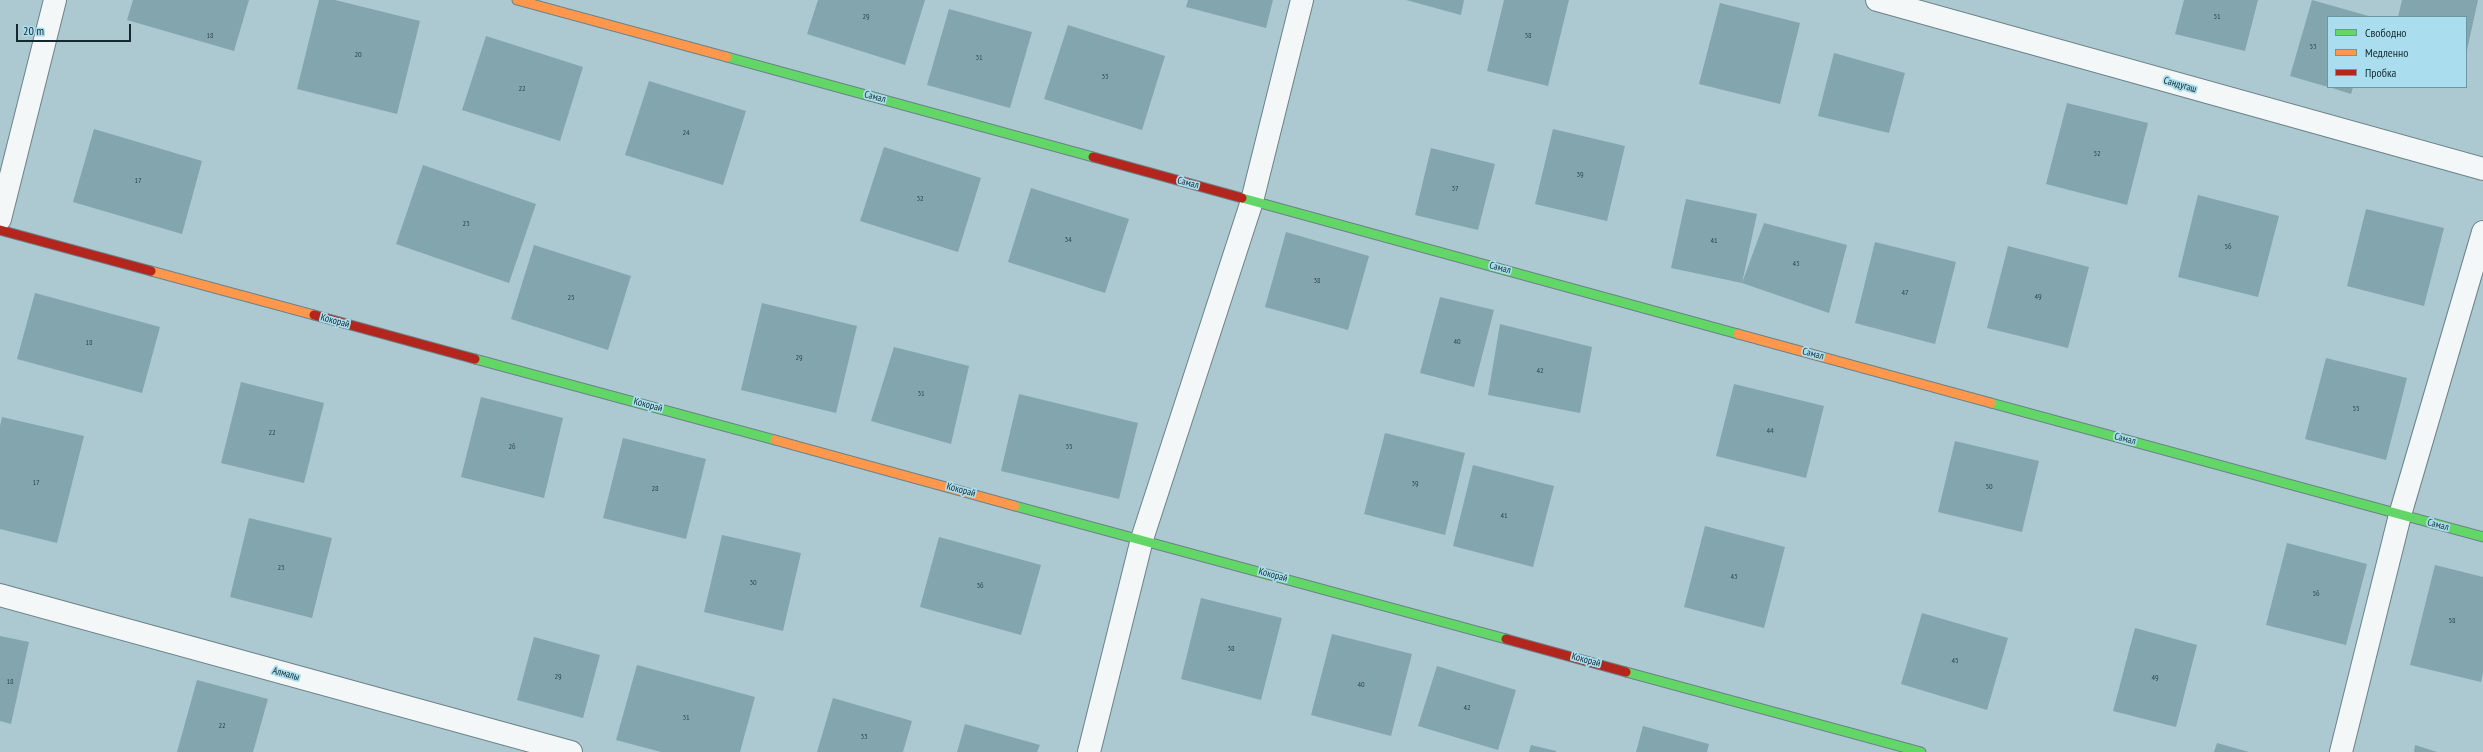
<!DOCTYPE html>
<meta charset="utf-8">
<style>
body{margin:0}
#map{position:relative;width:2483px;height:752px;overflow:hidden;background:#acc9d1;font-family:"PT Sans Narrow",sans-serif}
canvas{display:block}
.legend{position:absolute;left:2327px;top:16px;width:140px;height:72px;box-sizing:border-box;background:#aadeee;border:1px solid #6e96a2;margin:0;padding:5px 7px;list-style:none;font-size:12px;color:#14292f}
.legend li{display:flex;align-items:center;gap:8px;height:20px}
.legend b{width:20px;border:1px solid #6e96a2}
.scale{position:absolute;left:16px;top:24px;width:115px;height:18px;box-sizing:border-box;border:2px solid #14292f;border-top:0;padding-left:5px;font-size:12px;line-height:14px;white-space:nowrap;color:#14292f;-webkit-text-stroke:3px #aadeee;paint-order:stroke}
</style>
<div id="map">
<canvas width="2483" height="752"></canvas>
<ul class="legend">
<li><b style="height:5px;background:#63d668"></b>Свободно</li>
<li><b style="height:5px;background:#ff974d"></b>Медленно</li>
<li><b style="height:5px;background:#b3261e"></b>Пробка</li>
</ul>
<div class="scale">20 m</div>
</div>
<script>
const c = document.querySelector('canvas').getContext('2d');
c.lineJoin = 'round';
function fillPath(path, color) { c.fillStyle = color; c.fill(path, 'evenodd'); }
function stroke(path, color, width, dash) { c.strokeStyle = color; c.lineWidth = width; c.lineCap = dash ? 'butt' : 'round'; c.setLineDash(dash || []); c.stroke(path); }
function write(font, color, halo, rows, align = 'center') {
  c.font = font + ' "PT Sans Narrow",sans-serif'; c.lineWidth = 3.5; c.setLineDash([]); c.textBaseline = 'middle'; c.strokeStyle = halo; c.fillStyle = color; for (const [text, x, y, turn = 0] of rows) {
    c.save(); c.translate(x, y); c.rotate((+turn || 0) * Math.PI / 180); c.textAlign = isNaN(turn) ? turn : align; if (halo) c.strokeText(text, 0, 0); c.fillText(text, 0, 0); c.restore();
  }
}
fillPath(new Path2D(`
 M133 0H249L234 51 127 20Z
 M319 0H335L420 21 397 114 297 89Z
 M818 0H925L905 65 807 34Z
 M1188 0H1273L1266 28 1186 7Z
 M1406 0H1464L1461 15Z
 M1504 0H1569L1548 86 1487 71Z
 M2184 0H2258L2245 51 2175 34Z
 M2312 0 2372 17H2328V87L2290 76Z
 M2402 0H2478L2467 50 2466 17H2398Z
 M1720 3 1800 23 1780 104 1699 84Z
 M949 9 1032 32 1010 108 927 85Z
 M1068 25 1165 56 1142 130 1044 99Z
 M486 36 583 67 560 141 462 110Z
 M1834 53 1905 73 1889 133 1818 116Z
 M649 81 746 111 723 185 625 155Z
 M2329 87H2353L2351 94Z
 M2067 103 2148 123 2127 205 2046 184Z
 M94 129 202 161 182 234 73 202Z
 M1553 129 1625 146 1607 221 1535 204Z
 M884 147 981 178 958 252 860 221Z
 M1431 148 1495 164 1478 230 1415 215Z
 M423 165 536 204 509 283 396 244Z
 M1031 188 1129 219 1105 293 1008 262Z
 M2198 195 2279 216 2258 297 2178 277Z
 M1686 199 1757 214 1742 283 1671 268Z
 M2366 209 2444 228 2424 306 2347 286Z
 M1764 223 1847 245 1829 313 1742 283Z
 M1286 232 1369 256 1348 330 1265 307Z
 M1875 242 1956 262 1935 344 1855 323Z
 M534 245 631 276 608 350 511 319Z
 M2008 246 2089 267 2068 348 1987 328Z
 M35 293 160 327 142 393 17 359Z
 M1440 297 1494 310 1474 387 1420 373Z
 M762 303 857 326 836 413 741 390Z
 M1500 324 1592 347 1580 413 1488 395Z
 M894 347 969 366 951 444 871 421Z
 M2326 358 2407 378 2386 460 2305 439Z
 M241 382 324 403 304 483 221 463Z
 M1734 384 1824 406 1806 478 1716 456Z
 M1019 394 1138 423 1119 499 1001 471Z
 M481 397 563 418 544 498 461 477Z
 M2 417 84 436 57 543 0 529V426Z
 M1385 433 1465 453 1445 535 1364 514Z
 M623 438 706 459 686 539 603 518Z
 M1955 441 2039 461 2022 532 1938 512Z
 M1473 465 1554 486 1533 567 1453 546Z
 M249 518 332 538 312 618 230 597Z
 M1705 526 1785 547 1764 628 1684 607Z
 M722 535 801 553 783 631 704 612Z
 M939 537 1041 565 1021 635 920 607Z
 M2287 543 2367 564 2346 645 2266 625Z
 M2435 565 2483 577V672L2481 682 2410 665Z
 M1201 598 1282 618 1261 700 1181 679Z
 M1922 613 2008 638 1987 710 1901 684Z
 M2135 628 2197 645 2176 727 2113 711Z
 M1332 634 1412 654 1391 736 1311 715Z
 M0 636 29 642 11 724 0 721Z
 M534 637 600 655 583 718 517 700Z
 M637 665 755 697 740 752H661L616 740Z
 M1437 666 1516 690 1498 750 1418 726Z
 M197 680 268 699 253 752H177Z
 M833 698 912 721 903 752H817Z
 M965 724 1040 745 1037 752H957Z
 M1643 726 1709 744 1707 752H1636Z
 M2217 743 2249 752H2214Z
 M1531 745 1556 751V752H1529Z
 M2415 745 2437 752H2414Z`), '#83a5ae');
const street = new Path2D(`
 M1877 0 2483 169
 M0 219 55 0
 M0 595 571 752
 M1089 752 1142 539 1252 201 1302 0
 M2341 752 2400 515 2483 232`);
const fast = new Path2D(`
 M727 57 1093 157
 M1242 198 1738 334
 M475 359 775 440
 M1991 403 2483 537
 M1015 506 1506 639
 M1626 672 1921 752`);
const slow = new Path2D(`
 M517 0 727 57
 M151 271 314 315
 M1738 334 1991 403
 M775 440 1015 506`);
const jam = new Path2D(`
 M1093 157 1242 198
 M0 230 151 271
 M314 315 475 359
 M1506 639 1626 672`);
stroke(street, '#6b8288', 24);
stroke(fast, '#6b8288', 11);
stroke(slow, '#6b8288', 11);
stroke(jam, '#6b8288', 11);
stroke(street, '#f3f7f8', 22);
stroke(fast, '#63d668', 9);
stroke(slow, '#ff974d', 9);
stroke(jam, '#b3261e', 9);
write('8px', '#30484f', null, [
 ["29",866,17],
 ["51",2217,17],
 ["18",210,36],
 ["38",1528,36],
 ["53",2313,47],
 ["20",358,55],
 ["31",979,58],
 ["33",1105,77],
 ["22",522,89],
 ["24",686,133],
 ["52",2097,154],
 ["39",1580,175],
 ["17",138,181],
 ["37",1455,189],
 ["32",920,199],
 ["23",466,224],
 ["34",1068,240],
 ["41",1714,241],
 ["56",2228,247],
 ["43",1796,264],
 ["38",1317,281],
 ["47",1905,293],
 ["49",2038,297],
 ["25",571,298],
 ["40",1457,342],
 ["18",89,343],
 ["29",799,358],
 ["42",1540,371],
 ["31",921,394],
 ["55",2356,409],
 ["44",1770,431],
 ["22",272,433],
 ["26",512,447],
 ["35",1069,447],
 ["17",36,483],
 ["39",1415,484],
 ["50",1989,487],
 ["28",655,489],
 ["41",1504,516],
 ["23",281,568],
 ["43",1734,577],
 ["30",753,583],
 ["36",980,586],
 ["56",2316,594],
 ["58",2452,621],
 ["38",1231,649],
 ["45",1955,661],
 ["29",558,677],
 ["49",2155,678],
 ["18",10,682],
 ["40",1361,685],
 ["42",1467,708],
 ["31",686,718],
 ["22",222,726],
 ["33",864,737]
]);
write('10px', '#14292f', '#aadeee', [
 ["Сандугаш",2180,85,16],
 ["Самал",875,97,15],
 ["Самал",1188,183,15],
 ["Самал",1500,268,15],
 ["Кокорай",335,321,15],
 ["Самал",1813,354,15],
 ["Кокорай",648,405,15],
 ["Самал",2125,439,15],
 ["Кокорай",961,490,15],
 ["Самал",2438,525,15],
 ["Кокорай",1273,575,15],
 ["Кокорай",1586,660,15],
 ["Алмалы",286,674,15]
]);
</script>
